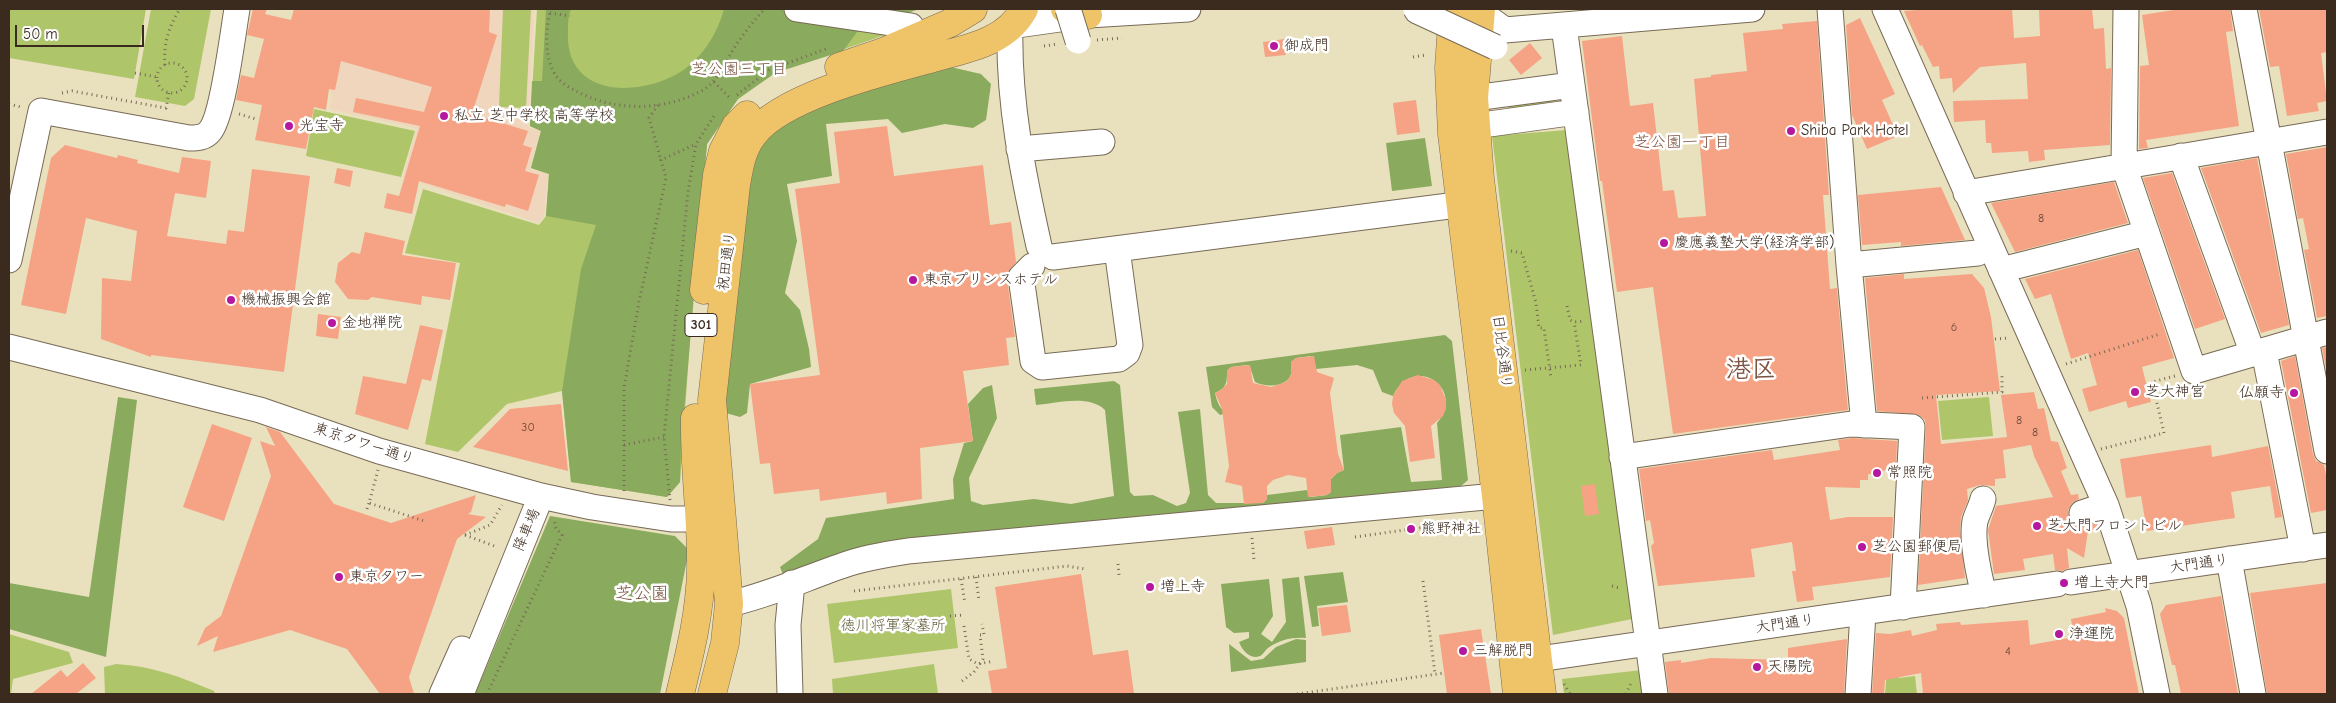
<!DOCTYPE html>
<meta charset="utf-8">
<style>
body{margin:0}
#map{position:relative;width:2336px;height:703px;overflow:hidden;background:#e9e1be;font-family:"Comic Neue",sans-serif}
canvas{display:block}
.frame{position:absolute;inset:0;border:10px solid #3b2a1e;pointer-events:none}
.scale{position:absolute;left:15px;top:25px;width:129px;height:22px;box-sizing:border-box;border:2px solid #3b2a1e;border-top:0;padding-left:6px;font-size:15px;line-height:18px;white-space:nowrap;color:#3b2a1e;-webkit-text-stroke:4px #fff;paint-order:stroke}
</style>
<div id="map">
<canvas width="2336" height="703"></canvas>
<div class="frame"></div>
<div class="scale">50 m</div>
</div>
<script>
const c = document.querySelector('canvas').getContext('2d');
c.lineJoin = 'round';
function fillPath(path, color) { c.fillStyle = color; c.fill(path, 'evenodd'); }
function stroke(path, color, width, dash) { c.strokeStyle = color; c.lineWidth = width; c.lineCap = dash ? 'butt' : 'round'; c.setLineDash(dash || []); c.stroke(path); }
function write(font, color, halo, rows, align = 'center') {
  c.font = font + ' "Comic Neue","Klee One",sans-serif'; c.lineWidth = 5; c.setLineDash([]); c.textBaseline = 'middle'; c.strokeStyle = halo; c.fillStyle = color; for (const [text, x, y, turn = 0] of rows) {
    c.save(); c.translate(x, y); c.rotate((+turn || 0) * Math.PI / 180); c.textAlign = isNaN(turn) ? turn : align; if (halo) c.strokeText(text, 0, 0); c.fillText(text, 0, 0); c.restore();
  }
}
fillPath(new Path2D(`
 M344 9H534L528 127 540 131 530 169 548 174 544 216 538 223 403 177 417 128 329 109 332 97 330 90 296 84 333 57Z`), '#efd6bc');
fillPath(new Path2D(`
 M9 9H146L134 79 9 58Z
 M151 9H211L194 99 185 106 135 97Z
 M503 9H531L526 108 499 107Z
 M537 9H797L911 26 775 73 738 99 707 144 695 269 680 482 667 497 571 482 562 391 507 404 458 452 425 444 460 263 405 253 423 189 539 225 546 216 549 174 531 168 541 131 530 126Z
 M1553 98V104L1508 109 1507 103Z
 M314 109 415 131 401 177 306 156Z
 M1567 130 1632 619 1553 635 1492 136Z
 M1989 397 1993 436 1942 440 1938 401Z
 M951 589 958 648 834 663 827 604Z
 M9 634 69 652 73 663 13 679 11 694H9Z
 M1895 659 1899 678 1915 676 1917 694H1885L1887 672Z
 M116 664C152 666 181 677 214 691L215 694H105L104 667Z
 M934 664 938 694H833L832 679Z
 M1642 670 1645 694H1564L1562 679Z`), '#aec56a');
fillPath(new Path2D(`
 M546 9H571C568 16 568 24 568 31 564 98 640 98 682 71 703 57 718 32 724 9H919L857 32 843 51 775 73 738 99 707 144 681 447 680 482 667 497 571 482 562 391 581 269 596 225 546 216 549 174 531 168 541 131 530 126 532 81H542Z
 M942 65 981 74 991 84 986 120 973 128 945 124 902 133 888 119 826 124 832 176 787 184 797 241 785 293 800 310 809 349 811 367 750 384 747 413 740 417 719 411 746 170 777 119Z
 M1425 138 1432 186 1392 191 1386 143Z
 M1445 335 1452 341 1468 480 1461 486 887 546 784 577 780 567 818 539 826 518 954 499 953 479 964 443 973 441 968 404 983 388 992 385 997 418 969 478 971 501 983 505 1034 499 1071 504 1114 496 1105 410C1089 394 1057 403 1036 405L1034 389 1114 381 1120 385 1130 492 1134 496 1153 495 1177 506 1186 503 1190 493 1178 412 1200 409 1208 495 1216 503H1263L1267 499V495L1307 490 1311 497 1327 495 1331 492V479L1337 473 1344 470 1340 435 1401 427 1411 482 1442 480 1437 423C1467 387 1412 353 1393 396L1382 392 1373 370 1357 365 1316 369 1311 356 1296 358 1291 362C1291 366 1292 371 1291 374 1287 388 1265 387 1255 382L1250 367 1247 365 1231 367 1227 371C1227 382 1227 388 1215 393 1217 401 1219 409 1227 413L1220 415 1212 407 1206 367Z
 M118 397 137 400 106 657 9 629V583L89 597Z
 M550 516 675 536 689 550 660 694H475Z
 M1343 572 1348 602 1317 606 1319 626 1312 627 1304 576Z
 M1299 577 1306 638C1292 637 1279 640 1268 648 1265 650 1263 655 1260 656 1250 660 1242 650 1239 642L1249 638V632L1234 633 1226 627 1221 584 1269 579 1273 616 1261 634 1272 642 1286 622 1282 579Z
 M1296 639 1306 640V662L1231 672 1229 644 1251 661 1263 659 1276 647Z`), '#8aaa5e');
fillPath(new Path2D(`
 M253 9H267L265 14 291 20 294 9H490L489 32 497 35 472 114 528 131 523 145 532 148 525 171 539 175 528 211 506 204 505 207 419 181 412 214 384 208 387 193 399 196 420 126 353 112 356 98 424 112 432 87 341 61 335 90 329 89 326 110 314 107 306 149 255 140 262 105 236 100 241 75 254 78 264 39 247 35Z
 M1932 9H2012L2014 38 2040 36 2039 9H2092L2094 29 2104 28 2106 69 2111 68 2110 145 2044 150 2045 160 2029 162 2028 151 1992 153 1991 143H1986L1985 120 1954 122 1953 101 2028 99 2026 63 1980 67 1953 93 1952 78 1940 79 1939 66 1933 67 1922 45 1920 46 1904 11Z
 M2180 9H2230L2233 31 2226 32 2239 126 2146 140 2148 148 2139 149 2140 66 2149 65 2142 15Z
 M2259 9H2327V52L2321 53 2327 101 2317 103 2319 111 2287 116 2279 66 2270 67Z
 M1860 18 1895 94 1882 100 1898 136 1867 149 1852 115 1846 25Z
 M1817 21 1829 195H1823L1830 289 1837 288 1848 410 1673 434 1653 287 1617 292 1602 181H1600L1582 41 1622 36 1630 106 1653 103 1663 191 1674 190 1678 218 1706 216 1694 79 1711 77V75L1747 71 1743 33 1783 29 1782 24Z
 M1284 39 1286 55 1265 57 1263 42Z
 M1530 43 1542 58 1521 75 1509 60Z
 M1416 100 1420 132 1397 135 1393 103Z
 M887 126 894 176 983 165 990 225 1011 222 1016 262 1008 272 1007 279 1015 337 1006 338 1009 365 963 371 973 441 920 448 922 499 887 504 886 492 820 501 819 489 774 494 770 463 760 464 750 384 820 375 795 189 840 183 834 132Z
 M65 145 117 158 118 155 138 160 137 163 179 173 182 157 211 161 206 198 175 193 167 236 226 244 228 230 244 232 252 169 310 176 284 372 151 355V357L101 339 102 278 131 281 137 231 86 218 66 314 21 305 51 158Z
 M2327 147V316L2317 318 2304 250 2309 249 2303 218 2298 219 2286 154Z
 M2257 158 2289 325 2261 333 2201 168Z
 M337 168 353 171 350 187 334 183Z
 M2172 173 2225 319 2195 329 2143 178Z
 M2114 182 2128 223 2015 252 1991 203Z
 M1941 187 1965 240 1901 246V242L1862 245 1858 195Z
 M365 232 405 241 402 255 456 263 450 300 422 296 421 305 372 297 368 300 348 299 335 282 338 263 352 252 360 254Z
 M2138 250 2174 358 2142 367 2151 402 2128 408 2126 401 2089 412 2082 389 2097 385 2088 353 2071 359 2051 294 2035 299 2025 279Z
 M1904 274V279L1972 274 1984 288 1991 317 2000 391 1936 395 1941 444 2007 437 2001 395 2034 392 2038 409 2044 408 2051 441 2058 442 2067 468 2061 471 2071 495 2078 494 2079 499 2072 503 2068 510 2069 518 2073 524 2080 527 2097 523 2099 529 2088 531 2084 558 2067 548 2069 568 2062 571 2055 570 2053 554 2023 559 2025 570 1994 574 1988 530 1996 506 2053 497 2034 456 2031 445 2003 450 2006 478 1995 479V486L1980 485 1967 489 1968 500 1961 517 1960 529 1965 578 1918 585 1926 427 1925 420 1919 415 1877 411 1865 278Z
 M318 314 341 317 338 339 316 336Z
 M420 325 443 330 431 381 422 379 408 430 355 414 363 376 406 384Z
 M2327 347V374L2322 348Z
 M1314 356 1317 372 1334 378 1330 393 1338 454 1344 470 1337 473 1331 479V492L1327 495 1308 497 1306 478 1288 475 1273 480 1267 486V499L1263 503 1244 504 1242 486 1225 482 1229 466 1222 409 1215 393 1221 390 1227 384V371L1231 367 1250 365 1253 383 1271 387 1286 382 1291 375V362L1296 358Z
 M2295 356 2313 454 2316 461 2324 465 2327 480V510L2311 513 2281 361Z
 M1418 375 1434 380 1440 385 1446 400V409L1443 416 1431 426 1435 458 1410 462 1405 426 1394 413 1392 404 1393 396 1402 381Z
 M561 404 568 471 473 447 510 409Z
 M212 424 252 438 224 521 183 507Z
 M266 427 280 432 334 504 391 523 476 495 471 512 468 514 486 517 457 539 409 677 414 694H380L347 649 290 630 213 652 218 636 197 646 205 628 221 616 271 476 260 441 275 446Z
 M1852 438 1897 441 1896 468 1883 471V475L1868 474V480H1860V488L1825 487 1830 520 1848 517H1893L1890 577 1812 587 1814 600 1797 602 1792 571H1796L1792 542 1751 549 1755 577 1658 586 1651 546 1654 543 1650 520 1646 521 1639 469 1772 450 1774 460 1840 450 1838 440Z
 M2211 445 2212 457 2268 446 2282 517 2275 518 2270 486 2231 492 2235 518 2147 531 2141 496 2126 498 2120 459Z
 M1595 484 1599 514 1585 516 1581 486Z
 M1332 527 1335 545 1307 549 1304 531Z
 M1081 574 1093 655 1128 650 1134 694H992L988 671 1007 668 995 587Z
 M2327 583V694H2267L2250 593Z
 M2221 596 2238 694H2181L2175 665H2172L2160 614 2166 605Z
 M1347 605 1351 632 1322 636 1318 608Z
 M2105 608 2117 611 2124 618 2139 694H1923L1921 673 1885 680 1884 694H1872L1876 633 1890 634 1911 630 1912 636 1937 630 1936 624 1960 622 1961 625 2028 620 2030 645 2074 637 2071 619 2106 612Z
 M1481 629 1491 694H1447L1439 635Z
 M1847 639 1844 694H1669L1665 662 1681 660V663L1711 658 1788 660V648Z
 M83 663 96 678 76 694H31L61 670 67 677Z`), '#f5a384');
const minor = new Path2D(`
 M797 9 911 26 916 36
 M1830 9 1849 265 1864 425
 M1885 9 2106 505 2139 606 2157 694
 M2126 9 2124 166 2194 371 2327 332
 M2244 9 2327 451
 M1481 13 1505 30 1752 9
 M1564 26 1655 694
 M1474 98 1572 85
 M1475 126 1576 112
 M1019 149 1102 142
 M2181 156 2253 354
 M1966 193 2327 132
 M1039 246C1023 174 1008 101 1010 26L1088 15 1188 9
 M1053 257 1480 202
 M9 260 41 111 189 138C197 138 205 138 210 131 223 116 233 32 237 9
 M1849 265 1978 253
 M1032 266 1021 277 1033 361 1042 367 1119 359 1127 353 1130 345 1117 249
 M2001 270 2147 233
 M9 347 260 410 379 451 541 496 592 507 671 519H718
 M2264 351 2303 549
 M1622 457 1851 424 1912 427 1903 607
 M1983 499C1981 507 1977 514 1975 521 1971 541 1979 575 1984 595
 M2082 513 2106 505
 M2229 559 2253 694
 M2071 582 2327 545
 M729 604C770 595 808 577 847 564 867 557 888 554 908 551L1496 496
 M1518 662 2057 584
 M442 694 462 649
 M461 694 541 496
 M790 694 788 625 792 583
 M1858 694 1863 613`);
const major = new Path2D(`
 M1065 9 1088 15
 M1453 9 1449 68 1452 134 1496 496 1517 694
 M1481 9 1474 98 1480 179 1542 694
 M839 67 883 52 950 23 973 9
 M704 290 717 175 723 151 736 126 747 115
 M680 694C690 653 700 613 701 570 702 520 694 469 695 418
 M712 694 725 643 729 604 712 400 736 185C739 167 742 149 753 135 783 94 894 69 944 55 975 47 1008 39 1024 9`);
stroke(minor, '#786a56', 27);
stroke(major, '#786a56', 29);
stroke(new Path2D(`
 M551 9C545 29 544 58 556 76 561 83 570 88 578 92 616 112 665 111 703 90 719 81 726 60 736 45 745 32 754 20 765 9
 M550 13 570 16
 M1097 40 1122 38
 M1044 46 1058 44
 M1413 57 1426 55
 M157 78a15 15 0 1 1 30 0a15 15 0 1 1-30 0Z
 M165 65C163 44 169 26 180 9
 M135 73 157 77
 M714 82 731 99
 M62 93 72 91 166 108 169 92
 M737 95 769 70 826 49
 M9 104 21 107
 M658 105 649 118 661 160
 M239 114 256 119
 M1511 251 1522 253 1536 303 1539 328H1544L1551 378
 M1567 306 1570 320 1574 322 1585 321
 M1995 339 2010 338
 M2066 364 2160 334
 M1525 370 1581 365 1574 322
 M1922 398 2002 392V373
 M624 445 664 437
 M2101 449 2164 433 2152 382 2175 376
 M378 470 369 503 424 521
 M624 491V388L639 302 666 178 661 160 696 144
 M670 500 664 437 688 192 696 144 714 116
 M367 509 369 503
 M465 535 490 525 502 505
 M465 535 497 547
 M1355 537 1440 525
 M1252 538 1254 560
 M1118 564 1119 575
 M976 577 979 601
 M961 579 965 603
 M1423 581 1435 674
 M1612 586 1620 588
 M854 591 1067 566 1085 569
 M950 616 963 615
 M964 626 969 659 978 664 994 661
 M962 681 974 672 983 659 980 635H984L982 624
 M1564 684 1570 694
 M487 694 562 535 556 528 554 521
 M1297 694 1444 673
 M1626 694 1632 681`), '#786a56', 3, [1, 4]);
stroke(minor, '#fff', 25);
stroke(major, '#efc469', 28);
const minorBridge = new Path2D(`
 M1068 9 1078 41
 M1416 9 1417 11 1495 47`);
stroke(minorBridge, '#786a56', 27, []);
stroke(minorBridge, '#fff', 25);
for (const [x, y, r, color] of [
 [1274,46,5,"#b5179e"],
 [444,116,5,"#b5179e"],
 [289,126,5,"#b5179e"],
 [1791,131,5,"#b5179e"],
 [1664,243,5,"#b5179e"],
 [913,280,5,"#b5179e"],
 [231,300,5,"#b5179e"],
 [332,323,5,"#b5179e"],
 [2135,392,5,"#b5179e"],
 [2294,393,5,"#b5179e"],
 [1877,473,5,"#b5179e"],
 [2037,526,5,"#b5179e"],
 [1411,529,5,"#b5179e"],
 [1862,547,5,"#b5179e"],
 [339,577,5,"#b5179e"],
 [2064,583,5,"#b5179e"],
 [1150,587,5,"#b5179e"],
 [2059,634,5,"#b5179e"],
 [1463,651,5,"#b5179e"],
 [1757,667,5,"#b5179e"]
]) { const dot = new Path2D(); dot.arc(x, y, r, 0, 2 * Math.PI); c.fillStyle = color; c.fill(dot); stroke(dot, '#fff', 2); }
write('12px', '#6a4838', null, [
 ["8",2041,219],
 ["6",1954,328],
 ["8",2019,421],
 ["30",528,428],
 ["8",2035,433],
 ["4",2008,652]
]);
for (const [x, y, w] of [
 [701,325,32]
]) { const box = new Path2D(); box.roundRect(x - w / 2, y - 11.5, w, 23, 4); c.fillStyle = '#fff'; c.fill(box); stroke(box, '#3b2a1e', 1); }
write('bold 14px', '#3b2a1e', null, [
 ["301",701,325]
]);
write('15px', '#3b2a1e', '#fff', [
 ["御成門",1284,46],
 ["私立 芝中学校 高等学校",454,116],
 ["光宝寺",299,126],
 ["Shiba Park Hotel",1801,131],
 ["慶應義塾大学(経済学部)",1674,243],
 ["東京プリンスホテル",923,280],
 ["機械振興会館",241,300],
 ["金地禅院",342,323],
 ["芝大神宮",2145,392],
 ["仏願寺",2284,393,"right"],
 ["常照院",1887,473],
 ["芝大門フロントビル",2047,526],
 ["熊野神社",1421,529],
 ["芝公園郵便局",1872,547],
 ["東京タワー",349,577],
 ["増上寺大門",2074,583],
 ["増上寺",1160,587],
 ["浄運院",2069,634],
 ["三解脱門",1473,651],
 ["天陽院",1767,667]
], 'left');
write('15px', '#3b2a1e', '#fff', [
 ["祝田通り",727,261,-83],
 ["日比谷通り",1502,352,83],
 ["東京タワー通り",364,444,18],
 ["降車場",527,530,-67],
 ["大門通り",2199,564,-8],
 ["大門通り",1785,624,-8]
]);
write('15px', '#5e5835', '#fff', [
 ["徳川将軍家墓所",893,626]
]);
write('16px', '#7c5442', '#fff', [
 ["芝公園三丁目",739,69],
 ["芝公園一丁目",1682,142]
]);
write('18px', '#7c5442', '#fff', [
 ["芝公園",642,594]
]);
write('bold 25px', '#7c5442', '#fff', [
 ["港区",1751,370]
]);
</script>
